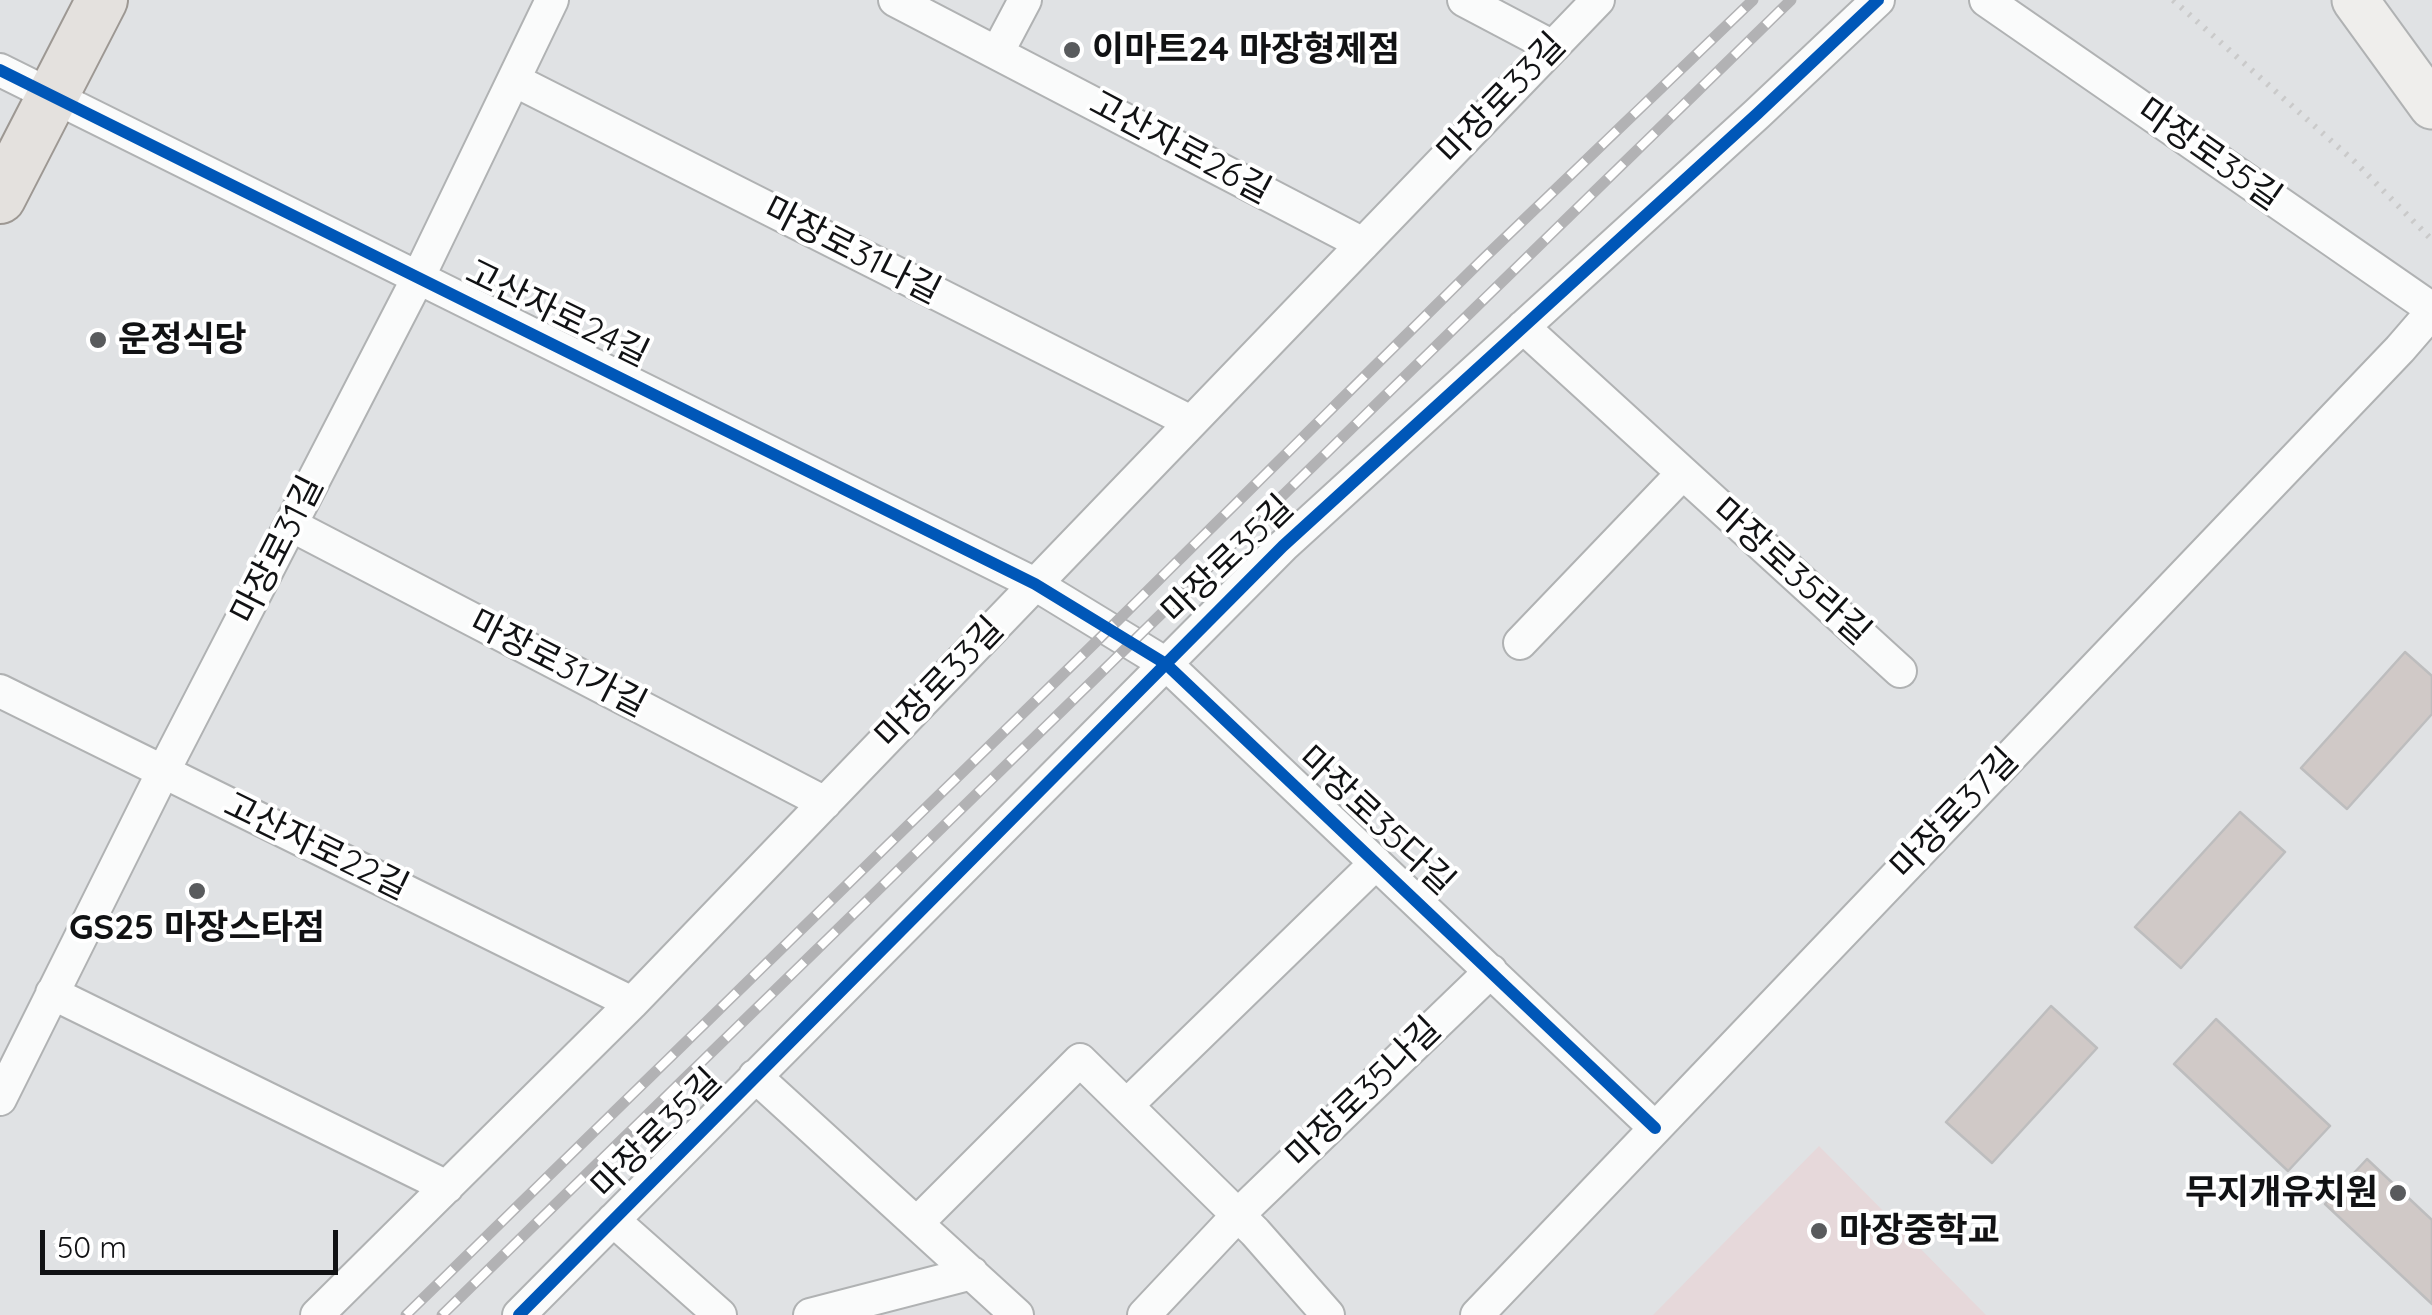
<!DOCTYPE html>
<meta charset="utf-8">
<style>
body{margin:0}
#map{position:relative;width:2432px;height:1315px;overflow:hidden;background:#e0e2e4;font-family:Quicksand,sans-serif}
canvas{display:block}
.scale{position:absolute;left:40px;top:1230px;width:298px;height:45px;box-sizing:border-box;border:5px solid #111214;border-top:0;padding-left:12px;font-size:30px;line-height:35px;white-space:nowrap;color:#111214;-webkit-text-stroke:8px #fff;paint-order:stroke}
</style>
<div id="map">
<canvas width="2432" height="1315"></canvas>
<div class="scale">50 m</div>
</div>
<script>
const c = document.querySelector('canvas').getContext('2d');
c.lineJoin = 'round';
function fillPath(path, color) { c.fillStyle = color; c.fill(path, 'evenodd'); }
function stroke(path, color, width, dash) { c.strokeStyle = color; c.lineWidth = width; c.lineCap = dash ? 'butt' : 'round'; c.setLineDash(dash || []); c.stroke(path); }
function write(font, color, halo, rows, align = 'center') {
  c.font = font + ' Quicksand,"Noto Sans KR",sans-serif'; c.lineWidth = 8; c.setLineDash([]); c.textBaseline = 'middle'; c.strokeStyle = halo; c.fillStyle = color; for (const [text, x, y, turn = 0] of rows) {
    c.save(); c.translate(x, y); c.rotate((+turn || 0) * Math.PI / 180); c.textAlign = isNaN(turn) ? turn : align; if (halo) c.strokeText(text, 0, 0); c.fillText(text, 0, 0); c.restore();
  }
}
fillPath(new Path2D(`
 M1819 1146 1986 1315H1653Z`), '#e6d8da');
const building = new Path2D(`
 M2405 652 2432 676V714L2347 809 2301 768Z
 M2240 812 2285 852 2181 968 2135 927Z
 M2051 1006 2097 1048 1992 1163 1946 1122Z
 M2216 1019 2330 1126 2288 1171 2174 1064Z
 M2367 1159 2432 1220V1304L2325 1204Z`);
fillPath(building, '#d0c9c7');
stroke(building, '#bdbdbe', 2.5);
const street = new Path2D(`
 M895 0 1363 244
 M1464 0 1553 47
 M1986 0 2432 309
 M997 53 1025 0
 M0 70 1035 584 1166 664 1655 1128
 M514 80 1191 422
 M1523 327 1900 671
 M291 525 825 803
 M1520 643 1683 473
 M0 691 632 1003
 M52 993 447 1187
 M755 1076 1017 1315
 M0 1099 163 772 418 278 552 0
 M1127 1105 1376 863
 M613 1220 720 1315
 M917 1223 1080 1060 1255 1232 1328 1315
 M317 1315 632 1003 1598 0
 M519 1315 1283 546 1757 114 1878 0
 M810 1315 972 1273
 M1144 1315 1238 1215 1491 971
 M1477 1315 2400 349 2432 312`);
const secondary = new Path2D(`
 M2355 0 2432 106`);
const primary = new Path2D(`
 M0 198 102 0`);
stroke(street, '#b0b2b3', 36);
stroke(secondary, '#b0b2b3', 49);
stroke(primary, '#9d9893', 54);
stroke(new Path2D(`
 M2173 0 2355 162 2432 240`), '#cacaca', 6, [2.5, 8]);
stroke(street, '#fafbfb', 32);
stroke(secondary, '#efeeec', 45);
stroke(primary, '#e4e1de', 50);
const rail = new Path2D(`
 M406 1315 1102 636 1484 258 1753 0
 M442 1315 1791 0`);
stroke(rail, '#b2b2b4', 11);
stroke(rail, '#fff', 8, [22]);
stroke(new Path2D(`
 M0 70 1035 584 1166 664 1655 1128
 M519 1315 1283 546 1757 114 1878 0`), '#0057b8', 12);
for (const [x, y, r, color] of [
 [1072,50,10,"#595b5d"],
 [98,340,10,"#595b5d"],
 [197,891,10,"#595b5d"],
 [2398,1193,10,"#595b5d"],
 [1819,1231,10,"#595b5d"]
]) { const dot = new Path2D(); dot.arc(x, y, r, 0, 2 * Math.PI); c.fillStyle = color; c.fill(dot); stroke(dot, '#fff', 4); }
write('bold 35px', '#111214', '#fff', [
 ["이마트24 마장형제점",1092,50],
 ["운정식당",118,340],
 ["GS25 마장스타점",197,928,"center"],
 ["무지개유치원",2378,1193,"right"],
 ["마장중학교",1839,1231]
], 'left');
write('35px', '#111214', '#fff', [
 ["마장로33길",1502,99,-46],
 ["고산자로26길",1180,148,28],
 ["마장로35길",2209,155,35],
 ["마장로31나길",852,251,27],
 ["고산자로24길",557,314,26],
 ["마장로31길",278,550,-63],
 ["마장로35길",1228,560,-44],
 ["마장로35라길",1791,572,42],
 ["마장로31가길",558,664,27],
 ["마장로33길",940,683,-46],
 ["마장로37길",1955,814,-46],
 ["마장로35다길",1376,821,43],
 ["고산자로22길",316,847,26],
 ["마장로35나길",1364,1093,-44],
 ["마장로35길",657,1134,-45]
]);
</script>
